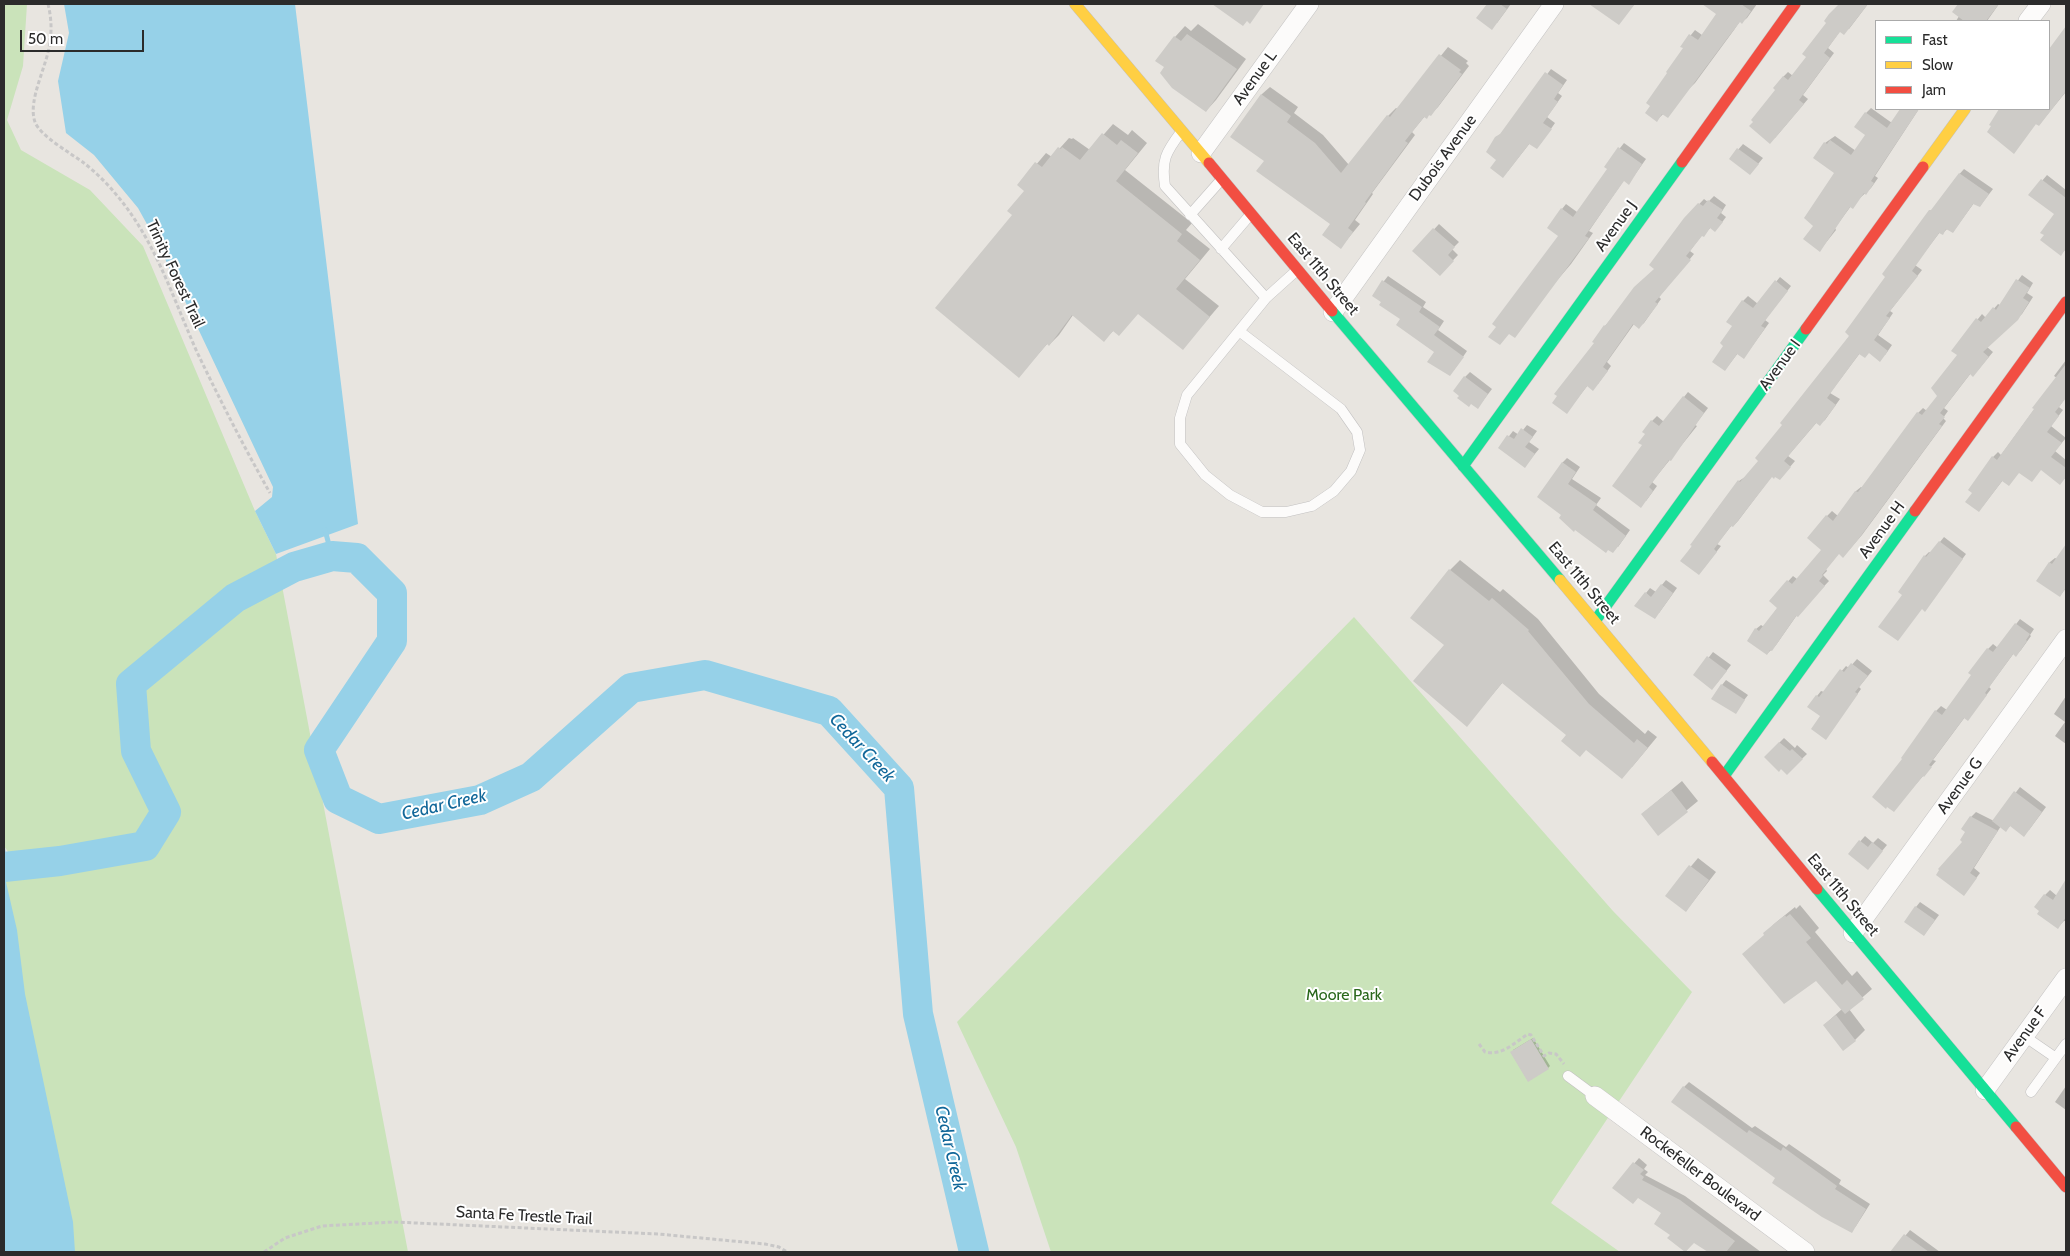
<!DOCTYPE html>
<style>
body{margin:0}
#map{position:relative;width:2070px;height:1256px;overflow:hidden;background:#e8e5e0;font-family:Cabin,sans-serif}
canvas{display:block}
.frame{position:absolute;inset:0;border:5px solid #2b2b2b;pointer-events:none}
.legend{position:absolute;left:1875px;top:20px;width:175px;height:90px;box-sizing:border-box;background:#fff;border:1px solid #aaa;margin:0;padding:6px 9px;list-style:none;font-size:15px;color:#2b2b2b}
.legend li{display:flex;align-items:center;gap:10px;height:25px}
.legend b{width:25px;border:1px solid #aaa}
.scale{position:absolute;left:20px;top:30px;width:124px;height:22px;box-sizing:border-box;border:2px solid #2b2b2b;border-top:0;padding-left:6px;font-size:15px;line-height:18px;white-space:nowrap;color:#2b2b2b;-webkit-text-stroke:4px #fff;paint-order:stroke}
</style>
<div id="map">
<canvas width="2070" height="1256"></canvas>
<div class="frame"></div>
<ul class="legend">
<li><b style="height:6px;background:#16e098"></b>Fast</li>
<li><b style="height:6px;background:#ffcf43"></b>Slow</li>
<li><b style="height:6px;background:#f24e42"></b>Jam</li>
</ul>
<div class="scale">50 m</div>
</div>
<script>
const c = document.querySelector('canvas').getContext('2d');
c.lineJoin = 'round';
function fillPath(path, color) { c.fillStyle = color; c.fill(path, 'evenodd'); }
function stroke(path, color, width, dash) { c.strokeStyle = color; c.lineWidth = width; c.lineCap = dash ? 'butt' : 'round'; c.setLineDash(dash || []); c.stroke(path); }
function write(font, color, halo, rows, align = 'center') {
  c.font = font + ' Cabin,sans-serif'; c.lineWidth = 4; c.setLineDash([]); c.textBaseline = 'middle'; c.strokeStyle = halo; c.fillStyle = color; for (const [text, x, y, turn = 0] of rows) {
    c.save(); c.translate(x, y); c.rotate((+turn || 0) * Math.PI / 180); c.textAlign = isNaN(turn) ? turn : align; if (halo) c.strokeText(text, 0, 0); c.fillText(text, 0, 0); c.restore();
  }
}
fillPath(new Path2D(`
 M4 4H27L23 66 7 120 21 150 90 190 143 246 255 511 276 554 408 1252H56L4 982V884L11 856 4 846Z
 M1354 617 1613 911 1692 992 1551 1203 1620 1252H1051L1016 1147 957 1022Z`), '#cae3ba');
fillPath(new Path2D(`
 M64 4H295L358 524 276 554 255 511 272 497 273 487 158 244 138 208 94 155 66 133 58 81 69 33Z
 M4 840 6 855V882L17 930 25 994 73 1222 75 1252H4Z`), '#96d1e8');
fillPath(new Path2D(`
 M1488 4H1511L1497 23 1478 18Z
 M1725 4H1757L1747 18 1742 22 1740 21 1734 30 1695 83 1657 120 1684 48 1682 46 1695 30 1702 35Z
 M1842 4H1868L1849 29 1840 31 1828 48 1834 53 1803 95 1808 99 1775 138 1777 90 1783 77 1788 72 1793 76 1807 57 1827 23 1826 21Z
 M1973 4H1999L1987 21H1956L1961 13 1968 11Z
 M1198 24 1246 59 1216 100 1206 111 1165 67 1175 37 1185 26 1191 31Z
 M2066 28V94L2065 93 2039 125 1998 112 2002 109H2049V52Z
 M1448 47 1468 61 1466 63 1469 66 1438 107 1430 115 1425 116 1412 132 1415 135 1372 193 1373 194 1355 220 1360 224 1341 247 1332 224 1266 161 1232 137 1262 94 1270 87 1298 107 1294 113 1323 135 1349 165 1388 116 1396 108 1398 109Z
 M1551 69 1567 80 1558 93 1562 96 1547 117 1555 123 1541 143H1530L1508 171 1498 159 1496 137 1505 131Z
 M1871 108 1892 123 1901 109H1919L1875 176 1878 178 1871 188 1851 206 1835 228 1836 230 1820 250 1815 226 1836 172 1825 143 1835 136 1856 151 1867 135 1866 113Z
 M1113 124 1128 135 1132 130 1147 143 1125 170 1192 223 1186 230 1210 249 1185 279 1219 306 1183 348 1139 313 1114 330 1104 340 1073 315 1059 335 1049 345 1048 343 1019 376 1014 215 1026 190 1019 185 1046 153 1052 157 1069 138 1072 139 1073 138 1090 150Z
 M1624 143 1646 159 1629 183 1624 180 1589 231 1593 233 1571 264 1548 291 1560 236 1562 209 1566 204 1577 212 1609 169 1605 167Z
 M1743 144 1763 158 1754 169 1731 158Z
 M1964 169 1993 189 1980 206 1974 203 1953 232 1948 228 1942 234 1940 232 1915 265 1922 270 1890 311 1893 313 1878 335 1892 345 1885 355 1870 352 1860 353 1830 393 1840 399 1825 420 1820 424 1817 422 1788 456 1795 461 1784 474 1772 476 1738 521 1733 526 1732 525 1717 544 1721 546 1703 569 1682 561 1714 513 1739 481 1745 477 1760 461 1850 335 1955 179Z
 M2047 175 2066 190V249L2061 254 2056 214 2030 195Z
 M1714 196 1726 205 1721 213 1726 217 1720 225 1711 227 1703 236 1702 235 1690 251 1694 254 1659 297 1661 299 1644 323 1639 327 1634 324 1607 362 1611 366 1598 384 1588 385 1567 412 1595 343 1605 326 1655 269 1685 219 1704 199 1708 202Z
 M1439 224 1459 242 1452 249 1458 255 1440 274 1414 251Z
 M2022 275 2033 283 2027 293 2033 297 2022 314 1987 347 1993 352 1978 370 1971 373 1944 408 1948 411 1943 418 1946 421 1862 535 1848 551 1839 553 1826 569 1827 571 1823 575 1829 581 1797 615 1776 645 1767 654 1756 629 1761 625 1764 627 1778 607 1770 601 1793 576 1797 579 1823 550 1827 516 1832 511 1838 516 1856 491 1861 487 1863 488 1918 413 1923 408 1927 411 1938 396 1959 355 1953 350 1982 314 1986 318 1998 304 2000 305Z
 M1388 276 1426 302 1423 307 1444 321 1438 330 1467 351 1454 370 1402 319 1373 295Z
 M1780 277 1791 286 1765 320 1769 323 1748 352 1738 353 1725 370V346L1743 301 1748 296 1758 304Z
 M2066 360V397L2059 407 2063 410 2051 426 2066 438 2055 451 2066 460V477L2060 483 2041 469 2019 472 2009 484 2003 480 1983 506 1974 493 1993 457 1998 452 2001 455 2057 378 2054 376Z
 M1470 372 1492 389 1482 402 1465 377Z
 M1688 392 1708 408 1695 425 1697 426 1652 482 1657 486 1646 501 1644 445 1652 421 1657 416 1664 422Z
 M1527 425 1537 431 1529 442 1539 449 1525 466 1500 448 1513 431 1519 435Z
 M1567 458 1580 467 1572 479 1601 498 1596 505 1630 530 1618 547 1563 514 1562 463Z
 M1944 537 1966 554 1925 610 1904 595 1925 556 1929 552 1931 553Z
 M2066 546V588L2060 596 2038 581 2050 562 2055 558 2057 559Z
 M1460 560 1500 592 1503 589 1538 619 1599 694 1645 734 1648 730 1657 737 1632 767 1567 735 1503 682 1467 725 1445 645 1450 570Z
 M1666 580 1677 588 1659 613 1646 593 1650 588 1656 592Z
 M2020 619 2034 629 2030 635 2031 636 2021 650 2016 655 2014 653 1989 687 1991 689 1972 714 1965 717 1933 760 1936 761 1898 805 1903 758 1936 711 1941 706 1947 710 1973 675 1988 649 1993 644 1998 648Z
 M1713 652 1731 665 1717 683 1695 675Z
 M1857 659 1872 671 1859 687 1861 689 1826 738 1817 696 1821 691 1824 692 1846 666 1849 668Z
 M1726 680 1748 695 1735 712 1722 685Z
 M2066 696V744L2055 736 2065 722 2054 714Z
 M1784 738 1795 748 1797 745 1807 754 1787 773 1765 757Z
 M1682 781 1698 801 1658 834 1642 814Z
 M2020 787 2046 807 2029 830 2011 825 2006 830 2001 826 1974 868 1980 873 1968 889 1964 842 1971 817 1976 812 1994 821Z
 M1865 836 1873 843 1878 838 1887 845 1872 863 1850 853Z
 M1698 858 1716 872 1686 911 1666 896Z
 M2066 882V921H2064L2058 927 2045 895 2050 890 2057 896Z
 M1920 902 1939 915 1924 935 1916 907Z
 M1800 905 1819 928 1815 932 1852 976 1857 971 1872 989 1849 1009 1865 1030 1855 1040 1824 1025 1842 1009 1817 979 1765 934 1774 924 1795 907 1796 909Z
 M1533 1038 1550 1066 1548 1068 1513 1050Z
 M1689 1082 1752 1128 1755 1126 1786 1147 1789 1144 1841 1180 1839 1184 1870 1204 1856 1226 1851 1231 1777 1178 1684 1087Z
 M2066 1086V1110L2055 1102Z
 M1639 1158 1647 1165 1644 1169 1648 1172 1645 1175 1685 1196 1761 1252H1710L1695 1241 1686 1251 1669 1238 1672 1234 1663 1213 1638 1197 1613 1188Z
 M1910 1230 1940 1252H1892Z`), '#0003');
stroke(new Path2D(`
 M325 530 332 556`), '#96d1e8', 5);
stroke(new Path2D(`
 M4 867 60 861 145 846 166 812 136 751 131 684 235 598 294 567 332 556 357 558 392 593V641L319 750 338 799 379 819 480 800 531 777 631 688 705 675 829 711 899 788 918 1014 974 1252`), '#96d1e8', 30);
fillPath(new Path2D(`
 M1212 4H1264L1250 24 1247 21 1243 26Z
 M1487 4H1500L1507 9 1492 30 1476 18Z
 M1589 4H1635L1619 25Z
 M1702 4H1741L1751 11 1742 24 1740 22 1729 36 1668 118 1662 114 1657 122 1645 113 1650 106 1646 103 1667 73 1666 72 1683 48 1680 47 1689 34 1698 40 1716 14Z
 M1839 4H1868L1844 35 1840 32 1824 53 1830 58 1799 100 1804 104 1770 144 1749 126 1753 122 1751 120 1775 90 1773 88 1783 76 1788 80 1806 57 1802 54 1826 23 1824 21 1829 14Z
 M1958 4H1999L1986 21H1964L1952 12Z
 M2066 26V91L2039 126 2036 124 2014 154 1987 132 1991 126 1989 125 1999 109H2049V49Z
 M1187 34 1237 69 1206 112 1172 88 1160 73 1164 67 1155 61 1174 36 1181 41Z
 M1439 54 1461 70 1459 72 1462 74 1431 116 1429 115 1427 119 1424 117 1405 141 1408 143 1365 202 1366 203 1348 228 1353 232 1341 249 1322 235 1330 224 1256 171 1264 161 1230 137 1261 94 1291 116 1287 122 1315 143 1341 173 1387 115 1390 117Z
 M1545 72 1563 85 1554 99 1558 102 1543 123 1552 129 1537 149 1529 144 1503 178 1490 168 1496 160 1486 152 1495 137 1500 134Z
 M1900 109H1919L1871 181 1874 183 1866 195 1864 193 1853 209 1850 207 1847 211 1820 252 1803 239 1813 226 1804 218 1834 173 1813 158 1824 142 1827 144 1830 140 1851 155 1865 135 1854 127 1865 112 1887 128Z
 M1102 133 1117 145 1121 140 1138 153 1116 181 1182 234 1177 241 1200 260 1176 289 1210 317 1183 350 1138 314 1119 336 1113 331 1104 342 1072 315 1049 346 1047 344 1019 378 935 308 1012 215 1007 211 1024 191 1017 185 1035 162 1042 167 1058 147 1061 149 1062 147 1080 160Z
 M1618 147 1642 164 1629 185 1624 181 1585 236 1589 238 1515 338 1509 334 1500 345 1488 337 1496 327 1492 324 1558 236 1547 228 1561 208 1573 217 1607 169 1604 167Z
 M1737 148 1759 164 1750 175 1729 159Z
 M1959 173 1989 194 1980 207 1973 204 1953 233 1946 229 1943 235 1939 233 1912 271 1918 276 1886 316 1890 318 1874 340 1888 351 1880 362 1869 353 1865 358 1859 354 1827 398 1836 405 1820 426 1816 423 1784 461 1791 467 1780 480 1775 477 1774 479 1772 477 1733 527 1731 526 1714 549 1717 552 1699 575 1680 561 1692 546 1690 545 1738 480 1740 482 1758 461 1755 458 1782 425 1780 423 1849 336 1845 332 1885 277 1882 274 1929 210H1931Z
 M2041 179 2066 198V248L2061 256 2040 240 2044 235 2040 233 2054 214 2028 195Z
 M1708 200 1723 210 1717 218 1723 222 1715 232 1710 228 1704 237 1702 236 1686 256 1691 260 1655 302 1658 304 1639 329 1633 324 1603 367 1608 371 1593 391 1587 386 1567 414 1552 403 1557 396 1554 394 1594 343 1592 342 1604 325 1605 326 1634 287 1654 269 1649 265 1684 218 1698 203 1703 206Z
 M1433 228 1455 247 1448 255 1454 261 1440 276 1412 251Z
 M2016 279 2030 288 2023 298 2029 302 2018 320 1983 352 1989 357 1973 377 1970 374 1940 413 1945 417 1939 424 1942 426 1857 541 1843 558 1839 554 1822 575 1823 576 1819 581 1825 586 1798 617 1796 616 1772 651 1770 650 1767 655 1747 641 1755 628 1759 631 1777 608 1769 601 1787 580 1792 584 1821 550 1807 538 1826 515 1833 521 1855 491 1858 492 1917 412 1922 415 1937 396 1931 388 1957 355 1951 351 1976 318 1981 322 1993 307 1996 310Z
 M1382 280 1422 307 1419 312 1440 327 1434 335 1464 357 1450 376 1427 362 1434 352 1396 325 1400 319 1379 305 1381 302 1372 296Z
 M1775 280 1788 291 1761 326 1765 328 1744 359 1737 354 1725 371 1712 362 1723 346 1720 343 1732 326 1726 322 1742 300 1753 308Z
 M2066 364V398L2055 412 2059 416 2047 432 2062 443 2051 457 2066 468V477L2060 485 2041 470 2032 482 2019 473 2009 486 2002 481 1979 512 1965 502 1972 493 1968 490 1992 456 1997 460 2034 409 2032 408Z
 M1464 376 1488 394 1478 409 1471 404 1469 407 1457 398 1459 396 1453 391Z
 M1683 396 1704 413 1671 461 1669 460 1649 487 1653 491 1641 508 1612 486 1642 445 1638 443 1645 434 1642 432 1651 420 1659 426Z
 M1521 428 1533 437 1525 447 1535 454 1525 468 1498 448 1507 435 1514 439Z
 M1562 462 1576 472 1568 484 1597 504 1593 510 1626 536 1613 553 1608 550 1606 553 1575 530 1574 532 1559 518 1561 515 1537 497Z
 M1939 541 1963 559 1925 612 1922 609 1898 641 1878 627 1902 595 1898 592 1915 568 1924 555 1926 557Z
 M2066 544V587L2060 597 2036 581 2049 562 2052 564Z
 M1449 569 1489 601 1492 598 1529 630 1528 631 1589 704 1634 743 1637 739 1648 748 1622 779 1586 750 1580 757 1561 741 1566 735 1502 683 1467 727 1413 681 1444 645 1410 618Z
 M1661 584 1673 593 1655 619 1634 606 1645 592 1651 597Z
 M2015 623 2030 634 2026 640 2027 641 2016 657 2013 654 1985 693 1987 695 1968 721 1964 718 1929 765 1932 767 1924 777 1923 776 1894 812 1887 807 1886 809 1872 797 1902 759 1901 758 1935 710 1942 715 1971 675 1968 673 1987 648 1993 652Z
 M1707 656 1727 671 1712 690 1693 675Z
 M1851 663 1868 676 1855 692 1858 694 1826 740 1811 729 1820 716 1807 707 1816 695 1819 697 1840 669 1844 672Z
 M1721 684 1745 700 1736 714 1711 699Z
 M1779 742 1790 751 1792 749 1803 759 1787 775 1781 769 1779 772 1764 757Z
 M1671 790 1688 812 1658 836 1641 814Z
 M2014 791 2042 812 2024 837 2010 826 2006 832 1992 821Z
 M1970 816 1998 831 1970 873 1977 878 1964 896 1936 875 1939 870 1938 869 1962 842 1960 840 1965 832 1961 829Z
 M1859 840 1868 847 1872 842 1883 851 1868 870 1848 854Z
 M1689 865 1709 880 1686 912 1665 896Z
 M2066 879V917L2058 929 2037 914 2039 911 2034 907 2044 894 2053 900Z
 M1915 906 1935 920 1924 936 1904 922Z
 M1790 914 1811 938 1806 942 1842 985 1847 980 1864 999 1845 1014 1816 981 1784 1004 1742 954 1764 935 1763 933 1785 915 1786 917Z
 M1836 1015 1856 1041 1843 1051 1823 1025Z
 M1531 1039 1549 1069 1528 1082 1510 1052Z
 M1683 1086 1747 1133 1749 1130 1781 1151 1783 1147 1837 1186 1835 1189 1866 1209 1852 1233 1822 1217 1772 1183 1775 1178 1671 1102Z
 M1633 1162 1644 1170 1640 1174 1644 1177 1642 1180 1680 1200 1735 1241 1726 1252H1708L1694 1243 1685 1252 1667 1238 1670 1235 1654 1224 1661 1213 1638 1198 1633 1204 1612 1188Z
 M1904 1234 1929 1252H1890Z`), '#cdcbc7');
const lane = new Path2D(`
 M1181 132C1166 152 1161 160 1165 186L1266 298 1296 271
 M1190 215 1221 180
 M1221 249 1250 215
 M1239 331 1341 409 1357 432 1360 450 1351 471 1334 491 1312 506 1286 512H1262L1230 495 1205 475 1180 444V418L1187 395 1266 298
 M2024 1036 2056 1058
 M1568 1076 1595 1096
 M2031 1092 2066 1044`);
const street = new Path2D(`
 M2028 21 2041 4
 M1201 153 1309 4
 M1333 312 1554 4
 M1853 933 2066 639
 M1985 1090 2066 978
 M1595 1096 1805 1252`);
const fast = new Path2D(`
 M1332 311 1560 580
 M1463 466 1682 162
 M1595 621 1806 329
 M1724 776 1915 511
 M1817 889 2016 1127`);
const slow = new Path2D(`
 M1075 4 1209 163
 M1923 167 1965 109
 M1560 580 1712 762`);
const jam = new Path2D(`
 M1682 162 1795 4
 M1209 163 1332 311
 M1806 329 1923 167
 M1915 511 2066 302
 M1712 762 1817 889
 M2016 1127 2066 1187`);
stroke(lane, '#c2c1c1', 11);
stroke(street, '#c2c1c1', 20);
stroke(fast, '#c2c1c1', 12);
stroke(slow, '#c2c1c1', 12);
stroke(jam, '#c2c1c1', 12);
stroke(new Path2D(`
 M48 4C51 16 52 29 50 41 48 65 27 100 35 122 40 136 72 154 84 163 94 171 106 182 114 192 155 239 172 296 197 352 220 400 244 447 270 493
 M1479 1044 1485 1052C1502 1056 1514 1043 1528 1034L1531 1035 1544 1056 1549 1053 1556 1054 1564 1064
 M264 1252 285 1238 322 1226 394 1222 658 1234 765 1244 779 1247 787 1252`), '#c8c7c7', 3, [4, 2.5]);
stroke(lane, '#fcfbfa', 10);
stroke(street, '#fcfbfa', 19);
stroke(fast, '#16e098', 11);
stroke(slow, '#ffcf43', 11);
stroke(jam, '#f24e42', 11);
write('16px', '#2b2b2b', '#fff', [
 ["Avenue L",1255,78,-54],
 ["Dubois Avenue",1443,158,-54],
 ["Avenue J",1616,226,-54],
 ["Trinity Forest Trail",175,274,65],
 ["East 11th Street",1323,274,50],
 ["Avenue I",1780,365,-54],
 ["Avenue H",1882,530,-54],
 ["East 11th Street",1584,583,50],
 ["Avenue G",1960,786,-54],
 ["East 11th Street",1843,895,50],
 ["Avenue F",2025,1034,-54],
 ["Rockefeller Boulevard",1700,1174,37],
 ["Santa Fe Trestle Trail",524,1216,3]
]);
write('16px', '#2a671c', '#fff', [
 ["Moore Park",1344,995]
]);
write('italic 18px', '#116799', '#fff', [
 ["Cedar Creek",862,748,47],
 ["Cedar Creek",444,805,-13],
 ["Cedar Creek",950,1148,77]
]);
</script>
